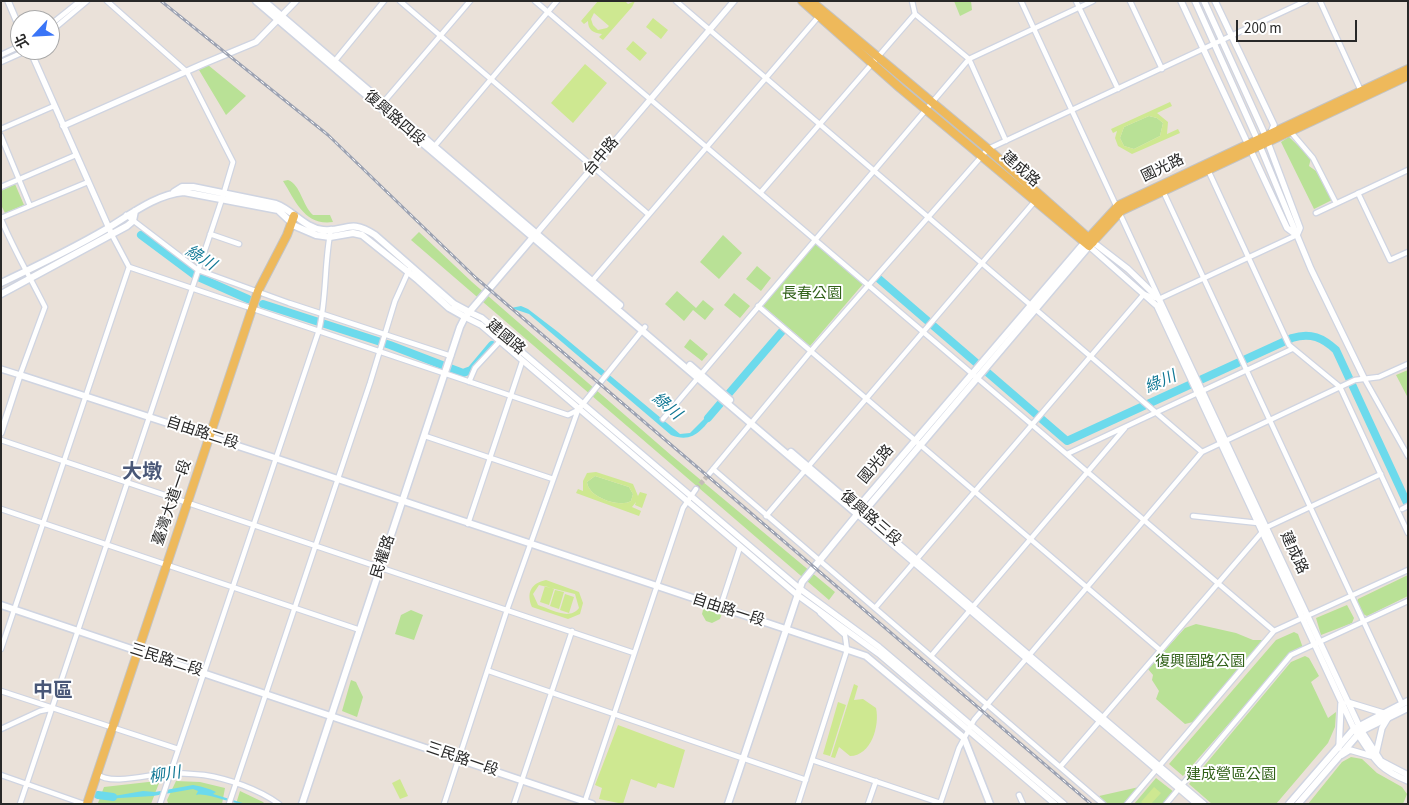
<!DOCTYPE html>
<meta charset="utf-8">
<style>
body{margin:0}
#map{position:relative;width:1409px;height:805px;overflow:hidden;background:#eae1d9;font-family:"Source Sans 3","Noto Sans TC",sans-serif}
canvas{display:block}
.frame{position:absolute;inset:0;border:2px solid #282828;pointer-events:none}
.north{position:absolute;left:10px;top:10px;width:50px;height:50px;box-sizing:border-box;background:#fff;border:1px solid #a9a9a9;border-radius:50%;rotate:245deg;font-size:14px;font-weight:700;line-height:20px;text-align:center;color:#282828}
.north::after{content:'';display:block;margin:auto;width:18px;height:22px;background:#3a75f7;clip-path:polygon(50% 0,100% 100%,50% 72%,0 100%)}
.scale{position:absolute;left:1236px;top:20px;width:121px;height:22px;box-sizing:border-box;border:2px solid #282828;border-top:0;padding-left:6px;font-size:15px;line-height:18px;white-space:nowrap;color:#282828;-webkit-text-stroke:4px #fff;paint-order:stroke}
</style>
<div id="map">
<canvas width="1409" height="805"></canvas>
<div class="frame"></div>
<div class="north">北</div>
<div class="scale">200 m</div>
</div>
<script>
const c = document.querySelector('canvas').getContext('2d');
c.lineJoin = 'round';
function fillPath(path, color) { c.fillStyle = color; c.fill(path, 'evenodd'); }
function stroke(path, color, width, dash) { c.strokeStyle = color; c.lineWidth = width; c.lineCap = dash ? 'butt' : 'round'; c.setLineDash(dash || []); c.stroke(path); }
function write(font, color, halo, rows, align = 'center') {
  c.font = font + ' "Source Sans 3","Noto Sans TC",sans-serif'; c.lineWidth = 4; c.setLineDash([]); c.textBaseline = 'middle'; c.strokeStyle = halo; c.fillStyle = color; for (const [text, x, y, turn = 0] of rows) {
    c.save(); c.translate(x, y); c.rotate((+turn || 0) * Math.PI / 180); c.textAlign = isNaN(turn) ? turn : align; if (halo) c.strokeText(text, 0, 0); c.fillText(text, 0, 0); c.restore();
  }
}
fillPath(new Path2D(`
 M954 1H971L972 10 960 16Z
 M208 65 246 96 226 115 199 70Z
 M1149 116 1157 118 1163 123 1160 136 1134 149 1124 146 1120 138 1124 127Z
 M1289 137 1311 158 1309 166 1316 171 1332 200 1314 209 1281 142Z
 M288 180C301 185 302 205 313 215H330L333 222C305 226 296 202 283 181Z
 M15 184 24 205 5 213 1 205V191Z
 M419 232 472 282 672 456 835 592 829 600 411 240Z
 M723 235 742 253 719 279 700 262Z
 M815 243 863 284 810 346 762 305Z
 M757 266 771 278 761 291 746 279Z
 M677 291 696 308 703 300 714 309 705 320 693 310 684 321 665 304Z
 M734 293 750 306 740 318 724 305Z
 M690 339 708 354 702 361 684 347Z
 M1408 370V398L1396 375Z
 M595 476 629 487 633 494 631 501C619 508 588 497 587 482Z
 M1408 575V596L1367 616 1363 614 1357 601 1358 599Z
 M1347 605 1354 618 1352 623 1321 635 1316 618Z
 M704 606 722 613 720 619 712 623 706 621 702 614Z
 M411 610 423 615 414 640 395 634 401 615Z
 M1196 624 1236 633 1253 640H1265L1193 722 1185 724 1156 699 1159 691 1152 680 1153 675 1148 669 1185 628Z
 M1294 632 1298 634 1303 648 1289 655 1183 776 1169 764 1276 640Z
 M1305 656 1309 658 1319 676 1311 682 1328 718 1336 712 1335 727 1328 743 1276 804H1212L1189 784 1291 662Z
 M351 680 356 682 363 697 357 717 342 711Z
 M1351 757 1362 759 1377 773 1402 787 1407 794 1403 804H1308L1342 762Z
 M1156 778 1174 792 1163 804H1134Z
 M157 781 159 783 151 804 98 803 104 787Z
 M176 781 200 782 225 788 222 804 168 803 167 800Z
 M1139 787 1124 804H1108L1099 796Z
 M240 791 263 802 265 804H236Z`), '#b9e196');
fillPath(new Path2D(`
 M598 1H625L628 4 635 1 632 7 603 40 599 37 602 34C593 33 588 30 588 21L584 24 581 21ZM594 13 609 26 607 28 598 30 593 25 591 19Z
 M653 18 668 30 661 39 646 27Z
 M633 41 647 53 640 61 626 49Z
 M585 64 607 83 573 123 551 103Z
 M1170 102 1172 106 1157 113 1168 122 1167 134 1178 129 1180 133 1132 154 1118 146 1115 138 1117 131 1113 133 1111 129ZM1149 116 1157 118 1163 123 1160 136 1134 149 1124 146 1120 138 1124 127Z
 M596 472 633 484 638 496 640 492 647 494 642 508 635 505 636 502 632 507 641 511 639 516 576 493 578 489 583 491V481L587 473ZM595 476 629 487 633 494 631 501C619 508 588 497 587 482Z
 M546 580 579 592 583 603 580 614 568 619 532 607C526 593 531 583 546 580ZM539 585 575 594 579 608C569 621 551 609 538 605L533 594Z
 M545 586 554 589 549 605 540 602Z
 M555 590 564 592 559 609 550 606Z
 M565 594 574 597 569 613 560 610Z
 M854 684 858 686 854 700 863 699 876 708C880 726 871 756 850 756L839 747 835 758 831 757Z
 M838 702 846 705 830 756 823 754Z
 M618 725 685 750 674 788 658 783 656 788 631 779 623 804 599 799 602 788 595 785Z
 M400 779 408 796 400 799 392 783Z
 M1154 787 1161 793 1151 804H1144L1141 802Z`), '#cee891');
fillPath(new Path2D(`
 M521 306 528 309 558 332 680 434 690 433 713 410 715 413C703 429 693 444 671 435L529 314 511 308Z
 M193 785C199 786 211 789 216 792L213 794 246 804C229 804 208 792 196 795L198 791 193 789 153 796 103 799 104 794 114 796 143 791 155 792Z`), '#6cdaec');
stroke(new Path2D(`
 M141 235 196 276 248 299
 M879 279 1067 441 1292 338C1311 332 1323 338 1336 350L1408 505
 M263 304 390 345 463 373 471 370 492 345
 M708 418 784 329
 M98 795 113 797`), '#6cdaec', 8);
stroke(new Path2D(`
 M696 489 709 474`), '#c3bcb6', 4.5, [4.5, 2]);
const minor = new Path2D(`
 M400 1 648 214
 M535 1 1274 631
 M676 1 1202 452
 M912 1 915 14 969 59 1006 141
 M1021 1 1159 298
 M1076 1 1118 89
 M1130 1 1162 69
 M1320 1 1361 91
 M50 25 80 1
 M50 32 87 1
 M1 55 20 46
 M1 62 28 50
 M334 62 384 1
 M382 104 470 1
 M1 129 54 106
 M1290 131 1313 158 1336 203
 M1 136 30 206
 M433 148 557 1
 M1208 170 1289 345 1340 387 1408 533
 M1 187 76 155
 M1163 191 1402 704
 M761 192 915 14
 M1358 193 1390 260 1408 252
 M1316 213 1408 170
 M126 215 198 270 289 303 451 356
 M1 218 88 182
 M1 219C14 250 30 277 45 307L20 375
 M210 234 239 244
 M129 267 568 415 578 410
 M592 281 819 16
 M1159 299 1297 235
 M758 306 1160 650
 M1364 378 1408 456
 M469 382 475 368 500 341
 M663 419 969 59 1093 1
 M425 436 553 479
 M1 440 634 653
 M1067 454 1292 349
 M713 469 1103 804
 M709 474 816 345 988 149 1306 1
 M1 509 360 630
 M1402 509 1408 506
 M766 516 1035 201
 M1193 516 1258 523
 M468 524 522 362
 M1265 528 1381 474
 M720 608 740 547
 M875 608 1144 294 1158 299
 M1 649 129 267 112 235
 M931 656 1125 428
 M489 671 806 780
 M1 691 178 749
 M1 729 40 711 50 709
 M812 760 940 803
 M1060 767 1263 531
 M97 774C111 786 150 774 169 773 180 773 193 774 204 775 229 779 258 789 279 804
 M1 775 84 804
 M1019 795 1023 804
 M585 801 683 508 696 489
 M20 804 222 199 233 162 187 72 107 1
 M160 804 319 330C327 297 324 262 331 229
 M229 804 370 383 395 301 409 270
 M444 804 507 610 578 410 645 327
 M514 804 572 631
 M798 804 847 650 845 635 820 613
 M868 804 876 781
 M940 804 959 748 974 720 1202 452 1355 380 1379 377 1408 364
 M1127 804 1274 631 1408 570
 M1166 804 1291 655 1408 601`);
const tertiary = new Path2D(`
 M8 1 20 29
 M1181 1 1287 228 1295 234
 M1195 1 1257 139 1311 269 1364 378
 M1204 1 1265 135 1300 228 1297 235
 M1215 1 1274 125 1270 135
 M30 50 112 235
 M63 126 203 64 256 42 296 1
 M536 234 734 1
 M1093 242 1128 269 1159 299 1361 730 1381 761 1408 775
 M1089 246 1157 306 1354 729C1374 757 1374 767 1408 781
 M469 312 482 318 799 588 879 647 1064 804
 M465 317 481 325 796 594 879 654 1055 804
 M1 369 20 375 1 433
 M860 511 1204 804
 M857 514 1197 804
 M1347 702 1383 713
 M1339 748 1341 704
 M1376 754 1382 728 1388 718
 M1342 755 1350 750 1371 756`);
const secondary = new Path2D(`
 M256 1 857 514
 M264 1 620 305
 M174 192 182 187H193L276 204C293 210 304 228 323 230 347 232 349 218 375 235L454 304 469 312
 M1 283C37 266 74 248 108 228 131 214 157 194 184 192L278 210 295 226 316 235 330 237 353 233 362 235 418 280 449 308 465 317
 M1 294 127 226 133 221 135 211
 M690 365 730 400
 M20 375 275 458 866 656 964 738 990 804
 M791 452 860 511
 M860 511 867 508 1089 246
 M1 605 592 804
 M302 804 460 327 465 317 535 235
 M728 804 802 582 860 511 862 503 1085 242
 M1289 804 1354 729 1408 701
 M1298 804 1361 731 1408 708`);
const primary = new Path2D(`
 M802 1 900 88 1089 246 1121 211 1408 76
 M811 1 988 149 1093 242
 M1086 241 1119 205 1408 69
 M87 804 258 291 287 235 294 216`);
stroke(minor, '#cfd4e1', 7);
stroke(tertiary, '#cfd4e1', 8);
stroke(secondary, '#cfd4e1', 9);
stroke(primary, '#c3c3c3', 10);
stroke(minor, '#fff', 4.5);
stroke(tertiary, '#fff', 5.5);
stroke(secondary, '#fff', 6);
stroke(primary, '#eeb95b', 8);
const rail = new Path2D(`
 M161 1 328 135 476 278 1091 804`);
stroke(rail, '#9ca2b2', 3);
stroke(rail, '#fff', 1, [4]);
write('15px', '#282828', '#fff', [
 ["復興路四段",394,119,41],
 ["台中路",602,157,-50],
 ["國光路",1163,169,-25],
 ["建成路",1020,170,41],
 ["建國路",505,338,40],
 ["自由路二段",202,434,18],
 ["國光路",877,465,-50],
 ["臺灣大道一段",173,503,-71],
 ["復興路三段",870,519,41],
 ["建成路",1293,553,65],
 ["民權路",384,557,-72],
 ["自由路一段",728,611,18],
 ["三民路二段",166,661,18],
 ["三民路一段",462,760,19]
]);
write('15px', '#32621a', '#fff', [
 ["長春公園",812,295],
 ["復興園路公園",1200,663],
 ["建成營區公園",1231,776]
]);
write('italic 16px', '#0f7794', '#fff', [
 ["綠川",200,259,32],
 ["綠川",1161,383,-24],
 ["綠川",666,407,40],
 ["柳川",165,776,-9]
]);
write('bold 20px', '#495777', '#fff', [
 ["大墩",142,474],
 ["中區",53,693]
]);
</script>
